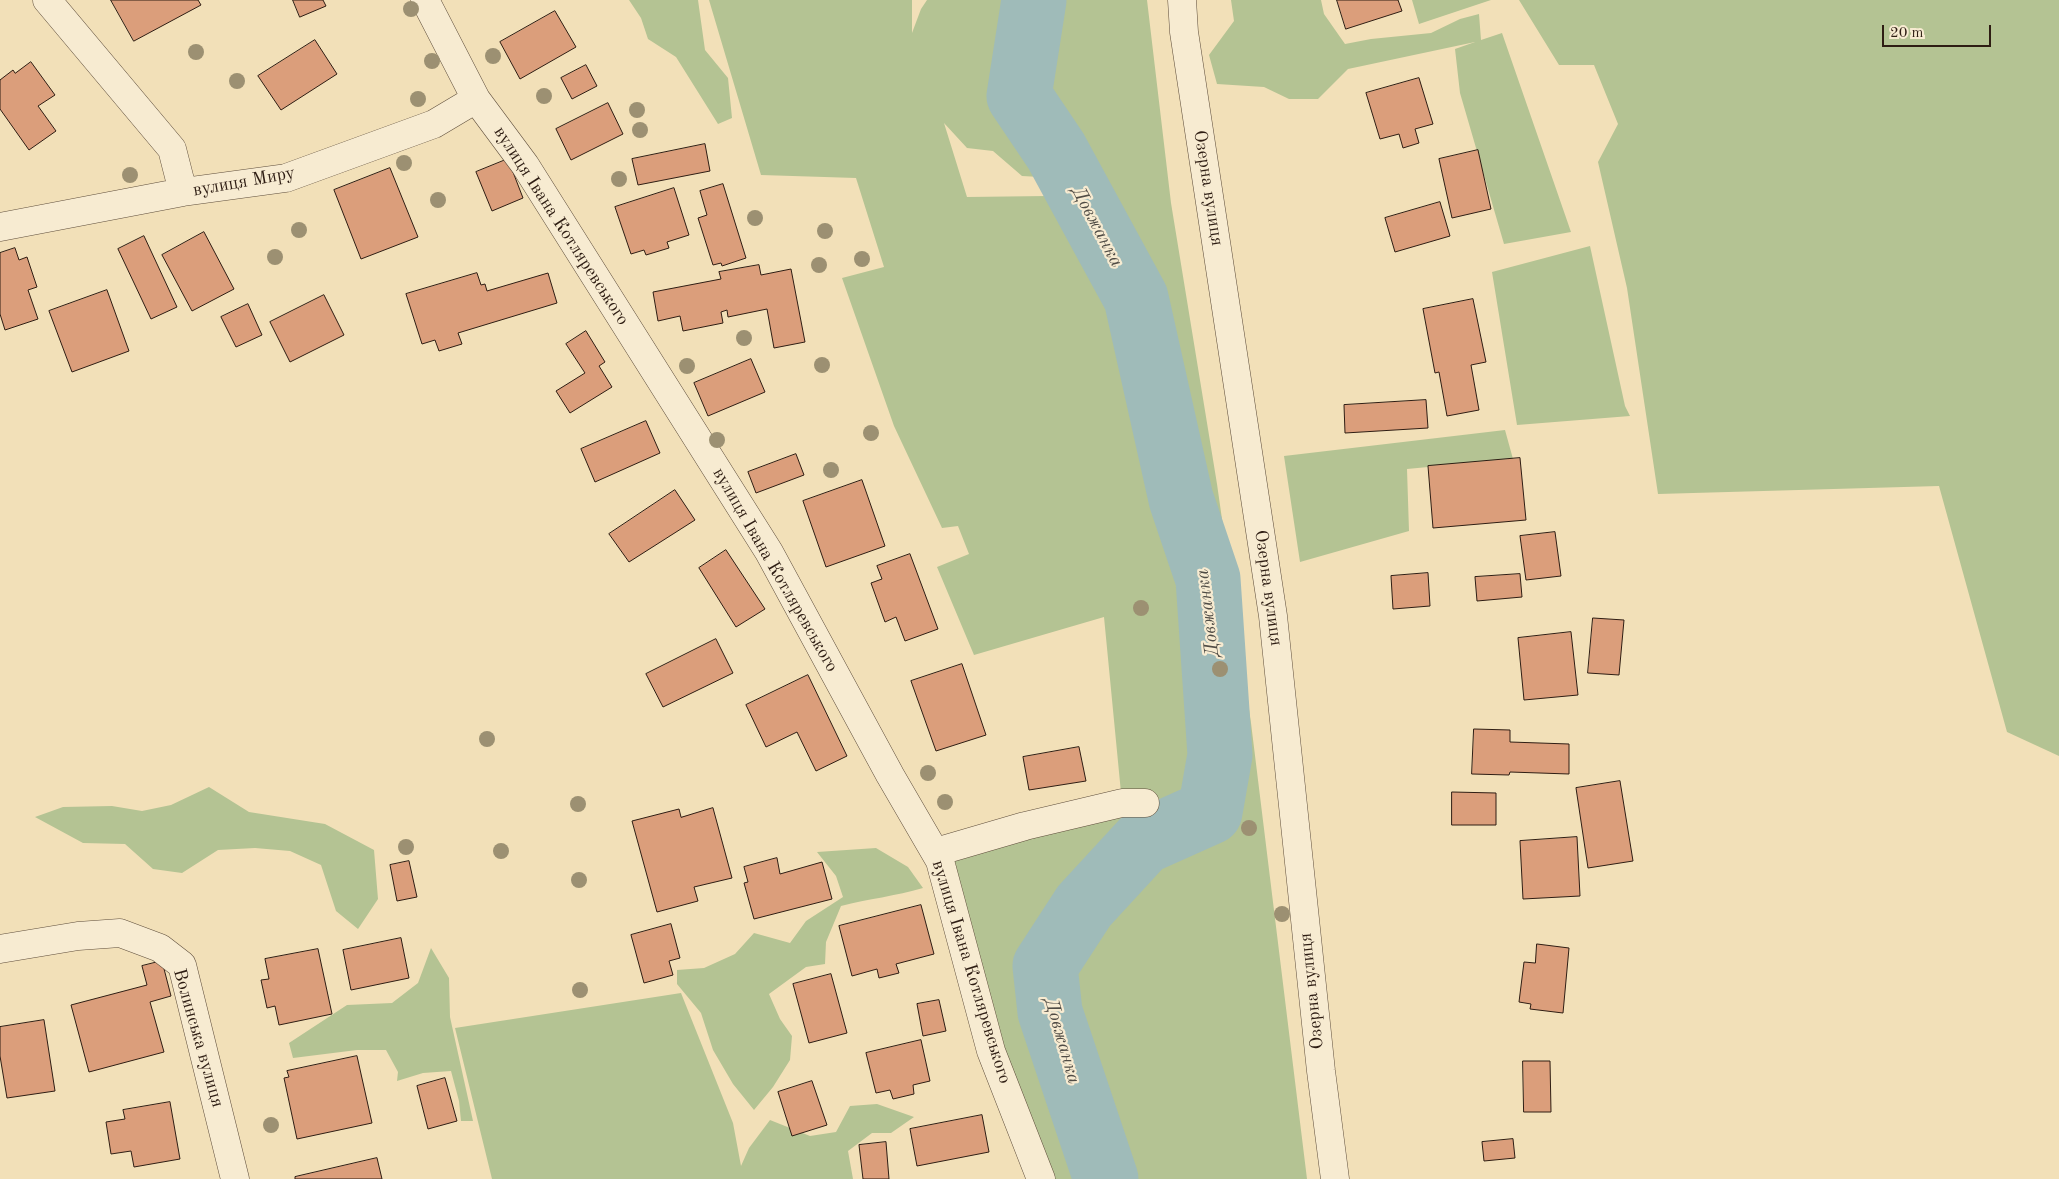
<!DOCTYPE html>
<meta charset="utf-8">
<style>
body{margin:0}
#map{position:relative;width:2059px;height:1179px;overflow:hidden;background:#f2e0b8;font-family:"Old Standard TT",serif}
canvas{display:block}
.scale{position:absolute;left:1882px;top:25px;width:109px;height:22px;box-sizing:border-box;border:2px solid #2e1d13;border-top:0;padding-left:6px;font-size:15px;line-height:18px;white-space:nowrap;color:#2e1d13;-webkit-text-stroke:4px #f7ebd1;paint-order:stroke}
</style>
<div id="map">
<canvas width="2059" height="1179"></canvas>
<div class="scale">20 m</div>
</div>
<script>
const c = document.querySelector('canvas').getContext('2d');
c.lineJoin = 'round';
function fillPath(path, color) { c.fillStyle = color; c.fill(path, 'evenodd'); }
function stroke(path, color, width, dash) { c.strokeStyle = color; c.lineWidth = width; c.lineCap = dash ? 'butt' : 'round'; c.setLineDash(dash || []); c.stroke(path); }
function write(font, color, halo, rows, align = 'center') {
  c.font = font + ' "Old Standard TT",serif'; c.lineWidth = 4.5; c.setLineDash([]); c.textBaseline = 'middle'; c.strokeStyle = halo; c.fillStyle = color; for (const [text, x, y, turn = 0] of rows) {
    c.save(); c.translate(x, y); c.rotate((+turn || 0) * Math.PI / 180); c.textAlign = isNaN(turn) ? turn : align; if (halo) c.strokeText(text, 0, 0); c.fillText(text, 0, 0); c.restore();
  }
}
fillPath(new Path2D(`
 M629 0H698L705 50 728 78 732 118 718 124 676 57 648 39 641 18Z
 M709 0H912V33L921 9 927 0H1147L1171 203 1217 484 1251 723 1307 1179H1041L940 861 1122 803 1104 617 974 655 937 567 969 554 958 526 942 528 894 426 842 278 884 267 856 178 761 175ZM944 123 967 148 993 151 1022 176 1040 177 1047 196 967 197Z
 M1231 0H1321L1324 14 1345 44 1371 39 1431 33 1460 19 1479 14 1481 40 1502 33 1571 232 1504 244 1460 93 1455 49 1475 42 1348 69 1318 99H1289L1264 87 1217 84 1209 55 1234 21Z
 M1412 0H1491L1419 24Z
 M1519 0H2059V756L2007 732 1939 486 1658 494 1627 288 1598 162 1618 124 1594 65H1559Z
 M1590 246 1625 406 1630 416 1517 425 1492 272Z
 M1505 430 1513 459 1407 469 1409 531 1300 562 1284 456Z
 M209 787 249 812 325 824 374 850 378 899 358 929 336 911 321 865 290 851 255 848 218 850 182 873 153 869 125 844 83 843 35 817 63 807 112 806 142 811 171 805Z
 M876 848 908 867 923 888C896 896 868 899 841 906L826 942 825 964 806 967 769 994 780 1019 792 1036 790 1060 773 1087 754 1110 733 1084 713 1050 701 1013 677 984V970L704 968 735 954 754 933 790 943 806 921 843 897 836 876 817 852Z
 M431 948 449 978 450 1017 473 1121H461L459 1101 451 1071 423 1073 397 1081 398 1072 386 1050H357L293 1058 289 1043 347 1005 392 1003 418 983Z
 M681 993 733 1123 741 1166 749 1148 770 1120 810 1136 836 1132 850 1106 877 1104 914 1117 891 1133H872L848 1151 853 1179H492L455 1028Z`), '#b4c393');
stroke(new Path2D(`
 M1034 0 1019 96 1056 151 1136 298 1181 499 1208 579 1220 755 1210 812 1143 842 1084 906 1045 966 1050 1012 1106 1179`), '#9fbbb9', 65);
const building = new Path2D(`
 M111 0H198L201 5 134 41Z
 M293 0H323L326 6 300 17Z
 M1337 0H1398L1402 11 1346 29Z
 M555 11 576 47 520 79 500 42Z
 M315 40 337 74 281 110 258 76Z
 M31 62 55 95 38 106 56 131 29 150 0 109V80L13 70 15 73Z
 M586 65 597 86 572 99 561 78Z
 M1419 78 1433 124 1415 129 1419 143 1403 148 1399 134 1380 139 1366 93Z
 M608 103 623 134 571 160 556 129Z
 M705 144 710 171 638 185 632 159Z
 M1478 150 1491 209 1452 218 1439 159Z
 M508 159 523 198 492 211 476 172Z
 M390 168 418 237 361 259 334 190Z
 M723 184 746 258 722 266 721 263 713 265 698 218 707 215 700 191Z
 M674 188 689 235 667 242 669 248 646 255 644 250 631 254 615 207Z
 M1440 202 1450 236 1395 252 1385 218Z
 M204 232 234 289 192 311 162 255Z
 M144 236 177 307 151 319 118 249Z
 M15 248 19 260 27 257 37 287 28 290 38 319 5 330 0 314V253Z
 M759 265 761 275 791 269 805 342 774 348 767 309 728 317 727 310 721 312 723 323 683 331 680 316 658 321 653 292 721 279 719 272Z
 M477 273 481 285 485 284 487 291 548 273 557 303 458 333 462 344 439 351 435 340 422 344 406 294Z
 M107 290 129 351 72 372 49 311Z
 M324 295 344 335 290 362 270 322Z
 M1473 299 1486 362 1471 365 1479 410 1447 416 1439 372 1435 373 1423 309Z
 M248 304 262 335 236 347 221 317Z
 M586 331 605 362 599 366 612 387 570 413 556 391 585 373 566 344Z
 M751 359 765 392 708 416 694 383Z
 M1426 400 1428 428 1345 433 1344 405Z
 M646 421 660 453 595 482 581 449Z
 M796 454 804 475 756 493 748 472Z
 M1520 458 1526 520 1433 528 1428 466Z
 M862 480 885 546 826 567 803 501Z
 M675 490 695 520 629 562 609 534Z
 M1555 532 1561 576 1526 580 1520 536Z
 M726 550 765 609 736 627 699 568Z
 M910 554 938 629 905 641 896 617 885 622 871 583 882 579 877 566Z
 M1428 573 1430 606 1393 609 1391 576Z
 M1520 574 1522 597 1477 601 1475 577Z
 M1593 618 1624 620 1619 675 1588 673Z
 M1571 632 1578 695 1524 700 1518 638Z
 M716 639 733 673 663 707 646 674Z
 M962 664 986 735 936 751 911 681Z
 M808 675 847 756 816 771 797 732 766 747 746 705Z
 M1474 729 1510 730V742L1569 744V774L1510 772 1509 775 1472 774Z
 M1079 747 1086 781 1029 790 1023 757Z
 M1620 781 1633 861 1588 868 1576 788Z
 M1452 792 1496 793V825H1452Z
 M713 808 732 878 694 887 698 901 657 912 632 821 679 809 681 817Z
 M1577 837 1580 896 1523 899 1520 841Z
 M777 858 780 874 822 862 832 899 754 919 744 883 748 882 744 867Z
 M409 861 417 897 397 901 390 865Z
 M921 905 934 954 896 964 899 973 879 978 877 969 852 976 839 926Z
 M671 924 680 958 669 961 673 975 644 983 631 935Z
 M401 938 409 978 351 990 343 950Z
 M1537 944 1569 948 1563 1013 1530 1009 1531 1004 1519 1002 1524 962 1535 963Z
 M318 949 332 1014 279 1025 275 1006 267 1008 261 980 269 979 265 959Z
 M162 961 171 996 150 1002 164 1052 89 1072 71 1005 147 985 142 966Z
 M831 974 847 1033 809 1043 793 984Z
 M939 1000 946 1031 923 1036 917 1004Z
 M44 1020 55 1091 7 1098 0 1056V1027Z
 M921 1040 930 1081 913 1085 914 1094 893 1099 890 1090 876 1093 866 1053Z
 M357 1056 372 1123 297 1139 284 1078 289 1077 287 1071Z
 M1523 1061H1550L1551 1112H1524Z
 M445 1078 457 1121 428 1129 417 1086Z
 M812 1081 827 1125 792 1136 778 1092Z
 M170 1102 180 1159 134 1167 131 1151 111 1154 106 1122 125 1119 123 1110Z
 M982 1115 989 1152 917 1166 910 1129Z
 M1513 1139 1515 1158 1484 1161 1482 1142Z
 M886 1142 889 1179H863L859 1145Z
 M377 1158 382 1179H295V1177Z`);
fillPath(building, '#db9e7b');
stroke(building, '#2e1d13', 1);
const minor = new Path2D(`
 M47 0 172 149 183 192
 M425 0 476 99 525 165 769 552 890 775 940 861 991 1051 1041 1179
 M1182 0 1184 32 1273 616 1321 1071 1335 1179
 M0 227 183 192 286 178 434 124 476 99
 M936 852 1025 826 1122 803H1145
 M0 949 78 936 120 933 160 948 182 965 235 1179`);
stroke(minor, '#5f4e3c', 29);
stroke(minor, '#f7ebd1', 28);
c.fillStyle = '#9c9072';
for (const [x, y] of [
 [411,9],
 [196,52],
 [493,56],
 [432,61],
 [237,81],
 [544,96],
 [418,99],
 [637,110],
 [640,130],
 [404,163],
 [130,175],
 [619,179],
 [438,200],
 [755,218],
 [299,230],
 [825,231],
 [275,257],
 [862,259],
 [819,265],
 [744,338],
 [822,365],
 [687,366],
 [871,433],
 [717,440],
 [831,470],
 [1141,608],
 [1220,669],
 [487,739],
 [928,773],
 [945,802],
 [578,804],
 [1249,828],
 [406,847],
 [501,851],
 [579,880],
 [1282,914],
 [580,990],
 [271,1125]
]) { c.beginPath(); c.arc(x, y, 8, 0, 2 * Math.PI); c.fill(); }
write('18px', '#2e1d13', '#f7ebd1', [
 ["вулиця Миру",244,182,-10],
 ["Озерна вулиця",1208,188,81],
 ["вулиця Івана Котляревського",561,226,57],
 ["вулиця Івана Котляревського",775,570,60],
 ["Озерна вулиця",1268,588,82],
 ["вулиця Івана Котляревського",971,972,73],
 ["Озерна вулиця",1312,991,-96],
 ["Волинська вулиця",198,1038,74]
]);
write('italic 19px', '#504c45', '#f7ebd1', [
 ["Довжанка",1097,227,62],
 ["Довжанка",1208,613,-97],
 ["Довжанка",1062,1041,74]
]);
</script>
